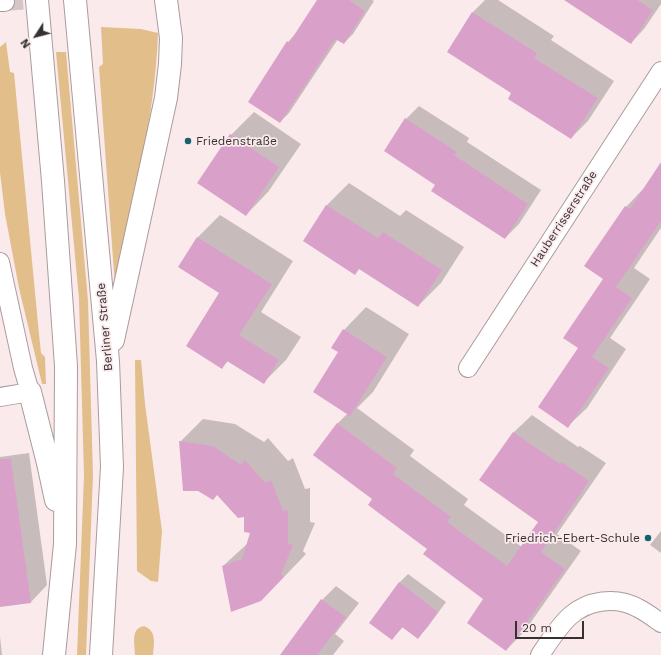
<!DOCTYPE html>
<meta charset="utf-8">
<style>
body{margin:0}
#map{position:relative;width:661px;height:655px;overflow:hidden;background:#fbeaec;font-family:"Work Sans",sans-serif}
canvas{display:block}
.north{position:absolute;left:16px;top:16px;width:40px;height:40px;-webkit-text-stroke:3px #fbeaec;paint-order:stroke;rotate:234deg;font-size:11px;font-weight:700;line-height:16px;text-align:center;color:#373031}
.north::after{content:'';display:block;margin:auto;width:14px;height:18px;background:#373031;clip-path:polygon(50% 0,100% 100%,50% 72%,0 100%)}
.scale{position:absolute;left:515px;top:621px;width:69px;height:18px;box-sizing:border-box;border:2px solid #373031;border-top:0;padding-left:5px;font-size:12px;line-height:14px;white-space:nowrap;color:#373031;-webkit-text-stroke:3px #fbeaec;paint-order:stroke}
</style>
<div id="map">
<canvas width="661" height="655"></canvas>
<div class="north">N</div>
<div class="scale">20 m</div>
</div>
<script>
const c = document.querySelector('canvas').getContext('2d');
c.lineJoin = 'round';
function fillPath(path, color) { c.fillStyle = color; c.fill(path, 'evenodd'); }
function stroke(path, color, width, dash) { c.strokeStyle = color; c.lineWidth = width; c.lineCap = dash ? 'butt' : 'round'; c.setLineDash(dash || []); c.stroke(path); }
function write(font, color, halo, rows, align = 'center') {
  c.font = font + ' "Work Sans",sans-serif'; c.lineWidth = 3.5; c.setLineDash([]); c.textBaseline = 'middle'; c.strokeStyle = halo; c.fillStyle = color; for (const [text, x, y, turn = 0] of rows) {
    c.save(); c.translate(x, y); c.rotate((+turn || 0) * Math.PI / 180); c.textAlign = isNaN(turn) ? turn : align; if (halo) c.strokeText(text, 0, 0); c.fillText(text, 0, 0); c.restore();
  }
}
fillPath(new Path2D(`
 M101 27 141 29 158 33C155 118 133 202 115 286L99 67 103 64Z
 M6 42 10 72 14 73 39 334 41 353 45 357 46 384H42L19 288 5 214 0 172V47Z
 M56 52H66L88 301 93 475 86 655H77L84 475 79 299Z
 M135 360H141L145 404 162 531 158 582 151 581 137 571Z
 M144 626C157 631 154 643 153 655H135C135 643 130 629 144 626Z`), '#e2be8b');
fillPath(new Path2D(`
 M318 0H372L374 1 353 34 344 43 338 39 289 113 280 122 249 102 288 42 296 33Z
 M485 0H498L554 36 551 40 614 81 588 121 571 138 513 93 448 52 473 12Z
 M578 0H661V4L644 29 631 43Z
 M419 106 469 138 467 142 541 190 519 224 505 238 436 184 406 119Z
 M254 112 301 144 268 192 246 215 231 135Z
 M661 164V228L634 268 650 279 610 338 626 349 587 408 568 426 580 348 604 278 626 207 644 188Z
 M349 183 400 216 406 210 464 247 441 283 418 306 360 268 355 273 304 241 327 205Z
 M220 215 293 261 261 312 301 337 286 360 263 383 228 361 222 368 221 293 179 267 198 237Z
 M366 307 409 334 373 392 357 408 414 450 410 456 468 499 464 505 522 547 540 522 481 480 514 432 532 415 578 447 580 446 606 463 557 534 581 551 524 632 506 650 485 599 374 499 337 424 348 413 339 352 344 330Z
 M203 419 235 424 264 442 268 438 288 461 293 458 305 489 310 488V522L315 523 303 551 306 554 284 577 223 566 248 543 251 532 245 516 180 442Z
 M29 453 47 585 31 602 0 606V457Z
 M661 531V553L650 545Z
 M408 574 446 602 427 628 418 637 403 627 392 639 399 583Z
 M336 586 359 603 335 634 344 641 333 655H281L322 600Z
 M0 636 2 655H0Z`), '#0003');
fillPath(new Path2D(`
 M317 0H349L365 11 344 44 335 39 280 123 248 102 287 41 289 43Z
 M564 0H637L653 10 631 44Z
 M472 12 537 53 534 58 598 98 571 139 508 99 511 93 447 52Z
 M405 118 457 152 454 155 528 204 505 239 431 191 435 185 384 151Z
 M230 134 279 167 246 216 197 183Z
 M661 162V221L616 287 632 298 592 357 609 368 568 428 538 407 578 348 563 338 603 279 584 266 625 206 630 209Z
 M326 205 378 238 383 232 442 270 418 307 359 269 355 275 303 241Z
 M197 237 272 284 239 335 279 360 264 384 227 361 222 369 186 346 219 293 178 267Z
 M343 329 387 357 350 416 313 392 338 352 331 348Z
 M337 423 397 468 393 474 451 517 447 522 507 566 538 522 479 480 513 432 560 464 562 462 589 481 541 552 565 569 506 651 467 623 483 599 423 554 427 549 368 505 372 499 313 455Z
 M179 441 213 446 241 465 245 460 265 483 271 480 283 511 288 510V544L293 545 281 574 284 577 261 601 231 612 222 566 242 559 250 533 244 532V517L238 518 217 495 213 500 198 491H183Z
 M0 459H11L31 603 0 607Z
 M399 582 438 612 418 639 402 627 392 640 369 623Z
 M321 599 346 617 317 655H280Z`), '#d9a0ca');
stroke(new Path2D(`
 M5 2 31 0`), '#d4c5c7', 18, [18, 9]);
const minor = new Path2D(`
 M0 2H5
 M0 262 23 368 30 392 0 397
 M468 368 661 71
 M540 655C549 642 558 627 570 616 588 600 616 596 638 608 646 612 654 618 661 623`);
const primary = new Path2D(`
 M37 0 53 181 66 366 65 544 54 655
 M75 0 108 361 112 467 101 655
 M113 340 166 98 170 64 171 38 166 0
 M30 392 48 463 56 500`);
stroke(minor, '#aa9b9c', 20);
stroke(primary, '#aa9b9c', 24);
stroke(minor, '#fff', 18);
stroke(primary, '#fff', 22);
for (const [x, y, r, color] of [
 [188,141,4,"#15636a"],
 [648,538,4,"#15636a"]
]) { const dot = new Path2D(); dot.arc(x, y, r, 0, 2 * Math.PI); c.fillStyle = color; c.fill(dot); stroke(dot, '#fbeaec', 1.5); }
write('12px', '#373031', '#fbeaec', [
 ["Friedenstraße",196,141],
 ["Friedrich-Ebert-Schule",640,538,"right"]
], 'left');
write('12px', '#373031', '#fbeaec', [
 ["Hauberrisserstraße",564,219,-57],
 ["Berliner Straße",105,327,-95]
]);
</script>
